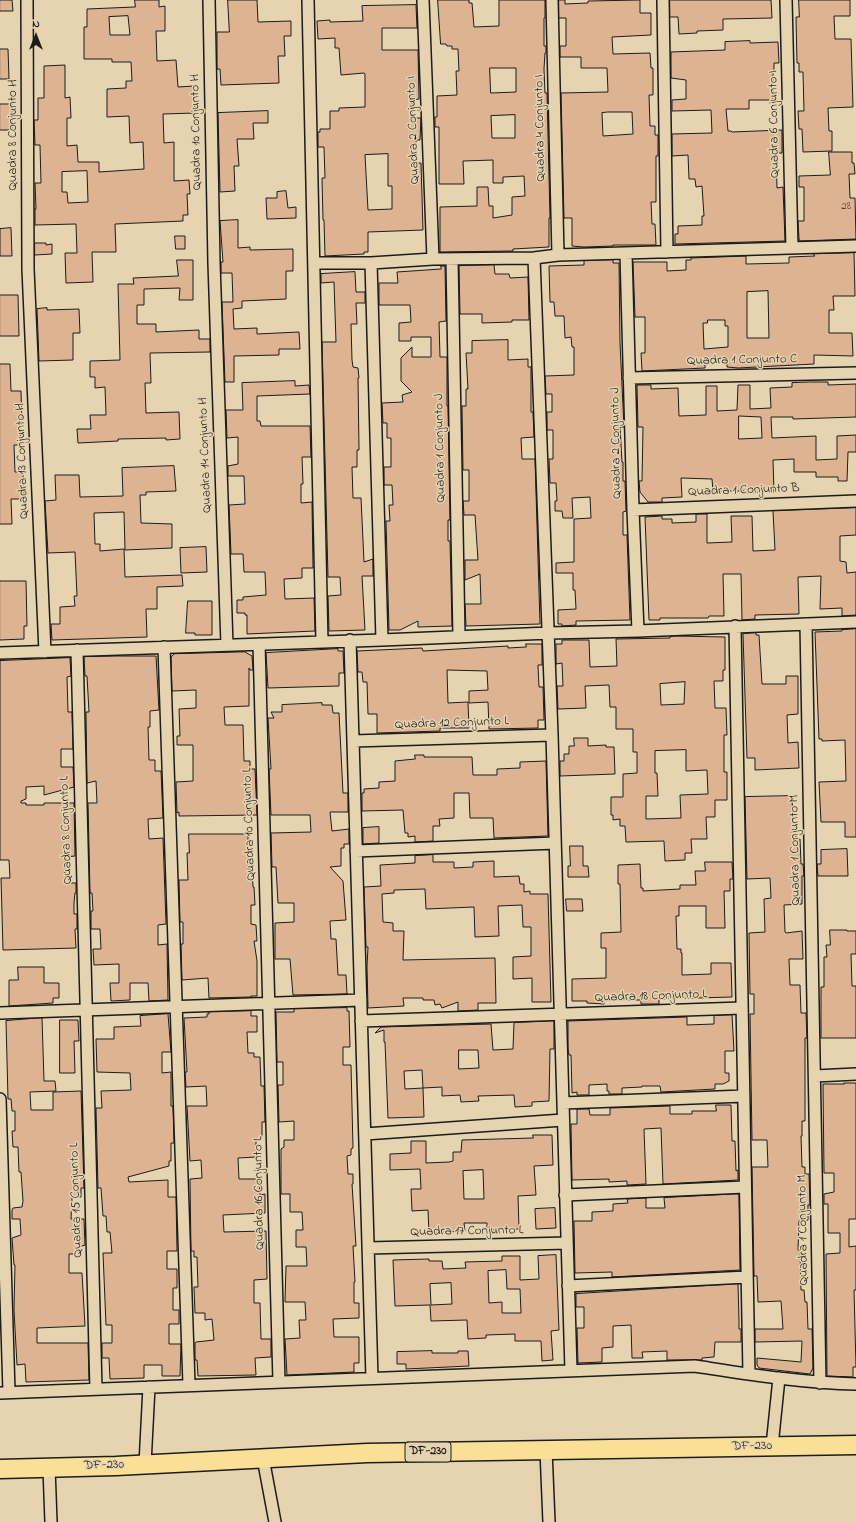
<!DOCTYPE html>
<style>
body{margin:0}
#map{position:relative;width:856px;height:1522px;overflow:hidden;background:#e6d4b1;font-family:"Indie Flower",sans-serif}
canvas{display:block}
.north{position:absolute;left:16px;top:16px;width:40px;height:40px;-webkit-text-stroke:3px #e6d4b1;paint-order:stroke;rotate:0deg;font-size:11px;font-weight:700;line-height:16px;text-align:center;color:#1c1c1c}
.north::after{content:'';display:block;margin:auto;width:14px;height:18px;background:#1c1c1c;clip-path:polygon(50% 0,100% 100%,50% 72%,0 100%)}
</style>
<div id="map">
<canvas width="856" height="1522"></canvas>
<div class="north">N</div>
</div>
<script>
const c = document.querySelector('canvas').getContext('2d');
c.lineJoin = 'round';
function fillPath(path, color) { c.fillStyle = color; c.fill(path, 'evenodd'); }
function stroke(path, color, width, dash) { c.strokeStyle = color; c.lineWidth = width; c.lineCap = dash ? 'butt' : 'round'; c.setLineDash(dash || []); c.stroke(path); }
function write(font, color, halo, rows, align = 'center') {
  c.font = font + ' "Indie Flower",sans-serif'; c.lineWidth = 3; c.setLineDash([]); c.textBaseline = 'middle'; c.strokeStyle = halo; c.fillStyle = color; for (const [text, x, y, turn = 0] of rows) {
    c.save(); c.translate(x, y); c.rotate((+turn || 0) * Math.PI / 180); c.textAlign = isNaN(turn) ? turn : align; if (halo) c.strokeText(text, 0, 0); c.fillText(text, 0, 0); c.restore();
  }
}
const building = new Path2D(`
 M0 0H12L13 11H0Z
 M135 0H159V7L165 6V31H156L157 61 176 60 178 87 194 86 195 113 163 114 164 143 174 142V181L189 180 190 194H187L188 215H183V221L115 224 116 252H92L93 282 66 283 65 253H77L76 224 35 225V209H36L35 183H41L40 145H35L34 120H38V98H44V66L65 65V98L70 97 71 118H67V146L77 145 78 162H99V172L144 169 143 142 130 143 129 116 107 117V89L126 88V81H132L131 62H112V59H84V27H87V9L135 7ZM128 16 130 35H110L109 17ZM87 171 88 202 68 203 67 192H62V172Z
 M228 0H257L258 22 291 21V36H284L285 56H278L279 83 221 85 220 69H217V32H229Z
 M438 0H469V3H472L474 27 499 26V0H545V18H544V46H546V53H545L544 69 545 93H547L550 218H549V247L513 249V251L440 252V207L477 206V187H488L489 206H493V218L512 215V197L525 196 524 176 503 177V183H493V160L463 161 464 184H439V127H435V117H437V96L457 95 456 71H459L458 49H452V46H447L446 44H441ZM490 68H516V92L491 93ZM515 115V138H492L491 116Z
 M559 0H565V4L588 3V1L640 0V13H651V35L612 37 613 54 650 53 651 68H653V95H649L650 126H655V135H658V156H656V202H651L652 224H655L656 245H613V246L584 247 572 246V218H564L561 93 608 92 607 68H581V57H560V46H566V18H559ZM608 112H632L633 134 603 136 602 113Z
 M670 0H771L772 18 723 19V30L697 31V33L679 34 678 17H670Z
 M799 0H850V16H834L835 39H851L853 107 828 108 829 131H832V151L803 152 802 129H799L798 111H804L803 72H799V63H797L796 17H799Z
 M416 5 417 28H382V50H418L419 99 412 100V118H421L420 140H416V163H421L423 230 368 232V252H364V254L325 256 324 220H323L322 178H325L324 147H318V132H320V129H330V111H339V108L365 107V74L364 73 341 75 339 48H335V38L318 39 317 21 330 20V22L363 21 362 6ZM388 154V186H392V209L368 210 365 155Z
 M750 41V43L778 42 779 63H774V70H773V100H749V109H726L728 131H731L732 132 782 130V153H776L777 188 783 187 785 241 675 244V234H678V226L702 225V216H704L702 186 696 187 695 179H689L688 155 672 156V134L712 133 711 110 672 111V100L686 99V80L671 78V52L725 50V42Z
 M0 49H8L9 79H0Z
 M0 104H12V130H0Z
 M268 111V123H253L254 139H237L239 166H234L235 191 220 192 218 113Z
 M829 152H852V163H854L855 174H849L850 198H855L856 239 800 241 799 239 798 221H804V187H799V176L830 175Z
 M286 191 288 208 296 207V218L267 219 266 198H277V192Z
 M238 220V248L250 247V250L293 249V271H286V299L242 301V308L233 309 234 329 257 328V334L299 332 300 349H279V355L234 356V382H225L222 302H233L232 273H221V262H223L220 221Z
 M11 228 12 256H0V229Z
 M175 236H185V249H176Z
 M35 243H46V245L52 244V254L35 255Z
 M854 253 855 296H833L834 310H829V333H852L853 356 814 355V364L738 368 727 367V357L705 360V368L642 371 641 353H645V317H635L633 262H667V271L686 270V260H691V258L746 256V264L789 263V257L815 256 813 254ZM768 291 769 338H747V292ZM708 320H725V326H728V347L704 349 703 323H707Z
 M177 260H193V300H179L180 288 144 289V305H137V324H156V332L199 330V339H210V352L150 353 151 383H145L146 413 179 412 180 439 166 440V438L118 439V441L78 443 77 429H91L90 415H106L105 387 95 388V377H90V361L120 360 118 284H134L133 278 178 276Z
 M613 260V263H619L620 343 624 427H620L622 462H623V481H625L626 511 623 512V535H627L630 620 576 621V625L562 626V624H558V610L576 609 575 590H573V573H556V563L574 562V519L591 518 590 497 572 498 573 518H563L562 511H555V501H557L556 483H550L549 459H553V430H547V412H552V394H546L545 376 574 375V347H572L571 337 565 338 564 316H555L554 302H550L549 266 584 265V261Z
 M494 265 495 274H509L510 278 528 277 529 320H512V322L482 323V314H460L459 266Z
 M441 266H445L446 321 439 322 440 357H447V406H448L450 520H448V541H450L452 626 418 627V621L400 630H389L386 521H390L389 505H393L392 485H384V467H391V438H387V423H383L382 403 403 402 402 395 412 392 401 381V358L412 347V357H431V337H411V341H399V323L411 322 410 305H379V283H398L397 272 441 269Z
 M355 272 356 292H365V303H356L357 324H351L352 360 353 367 358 368 359 378H358L359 450H357V467H352L353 498H361L364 562 373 559V576H362L365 630 329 631 328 596 341 595 340 577H328L322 342H336L334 282 321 283V274Z
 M0 295H18L19 336H0Z
 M47 308V310L79 309 80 333H73V360L39 361 37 309Z
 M508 340V360L528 359V367H531V412H533L534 437 521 438 522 459H535L540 624 466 626 465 604H481L480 574 465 580V560H478L475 515H464L463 501H469V470H463L462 406H466V389H468L466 353H472V341Z
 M0 364H10L11 391H21L22 426H20L21 445H14L15 472H23L24 499H11L12 524H0Z
 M295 381V386L309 385 310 394 257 396V421H260L261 426H310L311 457H302L303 484H301V503L312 502 313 568H302V578L284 579 285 599 314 598 315 631 247 634V615H245V613H237V600H243V597L266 595 265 572H244L243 554H231L229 505 245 504 244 476H228V466L238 464V437L227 438 226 410H243L242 383Z
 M810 382H828V385L856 384V417L793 419V417H771L772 438 816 436V460L837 459V436L856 435V452H848L847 481H838V477H816V472H794V459L773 460 774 492 745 493 744 491H713L712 479 681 478 682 497 662 498V502H648L640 492 639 481H642L643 427H638L637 385H651V389L678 388 679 416 706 415V386H717V411L737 410 738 385H750V409L771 408 770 388 792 387V383ZM739 416 761 417 762 438 739 439Z
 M174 466 176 491 146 492V495H140L141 523 172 524V548L125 550 124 512 94 513 95 544H100V551L124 549 125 577 182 575 183 586 157 587V609H146L147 637 52 640 51 624H60V607L75 606 74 596H77L75 552 48 553 45 501 56 500 55 475H79L80 497 123 496 122 468Z
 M856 508V535L840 536V561L846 562 847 573 856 572V615L842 616V608L820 609 821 576 798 577 799 614 755 615V619L742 620 741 574H723L724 616H709L708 618H660V620H649L645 517 662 516V519H672V523L696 522V514H707V543L732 542 731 516H752L753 551 775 550 773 511Z
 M206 547 207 572 181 573 180 548Z
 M0 581H26L27 626H24V639L0 640Z
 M188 601H212V635H195V633H186Z
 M856 629V837H845V822H821L819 782 846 781 845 740 822 741V739H819L815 632 842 631V630Z
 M756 633V635H759L762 684H786V676H798V714L787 715 788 743 798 742 799 768 755 770V758H747L743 634Z
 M675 636 725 637V670H723V681H714L715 708H726L727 735H724V772H727V800H715V817H706L707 839H691L692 853H685V860L665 861 664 841 626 842 625 826H620V819L613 820V815H611V797H623V774L637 773V752H633V729H616V707H610L609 685 585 686 586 708 558 709 557 686H563L562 663 556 664V644H562V640H589L590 667 617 666 616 639 670 638V637ZM685 682 684 704 661 705 660 684ZM686 750V771L707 770 708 794 680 795 681 818 646 819V796H658L657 773H655V751Z
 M526 644H542V665H538L539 687H543L544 720H538V728L489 729 488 702 469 703V691L488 690 487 671 447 670 448 703 468 702 469 728H440V731L377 733V714H368L367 682H363L362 672H358L357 651 422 648 423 651 508 646V648L526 647Z
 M338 649V651H343L344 673H339V686L268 688 266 653Z
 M245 652 252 656 253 670H250L249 668V706L224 707 225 725H243L244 761H250V769H255L257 815 179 816V812L177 813 176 782 193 781V745H177V736H180L179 709 196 708V690L172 691 171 657 174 654Z
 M116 656H156L159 710 150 711V727H148L149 760H155V771H161L163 818 148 819 149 839 163 838 166 924 158 925V945L167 944 168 1000 149 1001 148 983H130V1000L111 1001 110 983H119V964L94 965 93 949H101L100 929H91V911H93L92 893H90L88 803H97L96 781 87 783 86 712H89L87 676H85L84 657Z
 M70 658 71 676 67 677 68 712H72L73 749H61V767H73L74 787 44 795V786L26 787V799L21 801V803H26V805H44V803H74L75 856 65 857V883H76V893H75L74 903V914H77V929H75L76 948 3 950 1 878H10L9 860H0V661Z
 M322 703V705H332L333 713H339L343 793H348V812H330L332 831 349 829V844H344V848H341V866L330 867 343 881 346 920 330 921 331 939H336L338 975H346L347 994 293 995 290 959H275V923L294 922V903H278L276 867H272L271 833 311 832 310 815H271L269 769H271L268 718H274L271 712H282V705Z
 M574 738H588V746L606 745V747H614L615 774 560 776V761H564V754H569V746H574Z
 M415 755H424V757H472L473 775H497V769L520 768V762L546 761 548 836 494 838 493 818H470L469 793H454V818L439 819 440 826H433V841L415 842V836L408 837V833H405L403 810 362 811V793H364V789L379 788V782L395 781V761L415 759Z
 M792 796 793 824H796V839H800L801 864H803L804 876H802V904L784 905 785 932 786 933 802 931 803 959H789L790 985H800L801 1013H806L807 1038H805V1121H802V1136H801L802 1167H805V1174H809L810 1205H808V1220L799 1221 798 1250H800L801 1290H804L805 1302H807L808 1329H812L813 1368 810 1374 759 1368 757 1365V1358L801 1362 802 1341 755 1342V1329H783L781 1301 758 1302 757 1276H754L752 1167H768L767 1140H752L750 1014H754V994H750L749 933 765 932 764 899 771 898 770 878 747 879 745 797Z
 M379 827V843L363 844V828Z
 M189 834H248V869H252L253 887H254L255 905H251V924L256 925 257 941H254L257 961V996H251V997L209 998 208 978 182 980 181 944H183V922H180L179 880H188L187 853H189Z
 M570 846H583V866H588L589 877H568V866H570Z
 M847 849 848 876H818L817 864H821V850Z
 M433 855V862H454V868L473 867V862L494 861V877L519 876 520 884H524V892L530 891V894H548L551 1002H532V978L513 979V957L531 956V927H523L522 905 498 906 499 936 475 937 474 907 426 909 425 889 394 890V893L382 894 383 922 393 923V931H404L403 960 495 958 496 1003H478V1010L458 1011V1002L442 1008 440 1004 435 1005 434 1000H423V998H403L404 1006 368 1008 367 966 368 947H366L364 887 381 886 380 865 415 863V856Z
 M705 862H732L733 879H730V891H724L725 928H706V906H679V916H676L677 949H681V953H682V975L711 974V963H731L732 997 660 999H659V1004H641V1000H604V1004L587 1003V1001H572V979L606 978V948H601V933L621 932 620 884H618V865L640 864 641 888H643V891L680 889V885H696L695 871H705Z
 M566 899H582L583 911H567Z
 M830 930H847V931H856V954H851L852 986H856V1038H821V987H824V957H827L826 945H830Z
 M18 967H44V983H59V998H53V1003L9 1006V980H18Z
 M347 1008V1011H349L350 1047H343V1065H351L353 1148 351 1149V1155L347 1156 348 1174H353V1184H352L356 1246H353L355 1282H354V1303H359V1318L333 1319 334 1337H359V1363H354V1372L287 1375 285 1339 300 1338 299 1320H306L305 1302H285L286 1266H307L306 1247H296V1230H303L302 1212H290V1194H281V1149L284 1147V1140H294V1121L279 1122 278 1085H283V1062H277L276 1012H294V1009Z
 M251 1011V1016H257V1032H247L248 1053H254V1057H260L261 1086H264L265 1122H262V1137H261V1140H256V1157L238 1158 239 1179H259L260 1195 265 1194V1213L223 1215 224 1232 266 1231 267 1279 254 1280V1303H260L261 1339H271V1357L255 1358 256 1375 198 1376 197 1360H195V1343L196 1342 214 1340 212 1319 205 1320V1313H195L194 1287H198L197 1257H194V1251H191L190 1179 202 1178 201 1160 190 1161 187 1106H207L206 1086 186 1087 185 1072H187L184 1018 207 1017V1014H209V1012Z
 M168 1014 171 1052H162V1073L171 1072V1106H173L174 1143H171V1161H169V1166L128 1177 129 1182 168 1180V1197H176L177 1251H167V1269H177V1288H173V1310H179V1324H169V1344H181L180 1376H162V1365H144V1378L110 1379 109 1358H102V1343H112V1325H106L103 1253H112L110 1232H107L106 1216H103L101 1188H98L96 1108H102L101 1091 131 1090 130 1073 97 1072 96 1039H114V1027L141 1026 140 1016Z
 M732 1015 734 1051H725V1073H729V1081L723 1084H715V1089L661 1092 660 1086H642V1087L622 1088V1094H609V1091H607V1084L589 1085V1095H577V1092L572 1093 571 1055H569L568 1049V1021L687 1017V1025L714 1024V1016Z
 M42 1018 44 1081H55L56 1091 30 1092 31 1110H53V1092L81 1091 84 1188H81V1197H73L72 1198 71 1219H84L85 1245 76 1248V1254H69V1273H82L85 1326 37 1328V1343H88L89 1380 26 1382 25 1364 17 1365 14 1310 15 1265H14L12 1238 21 1235 20 1219H12V1210L13 1208 22 1207 23 1201 21 1172H19L18 1147H13L12 1131H15V1111H12L11 1099H8L6 1021Z
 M60 1020H78L79 1041H74L75 1073H60Z
 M554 1021V1049H550L549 1101 532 1102V1106L515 1107 514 1095 478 1096 479 1101 461 1102 460 1095 442 1096V1087L423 1088 422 1070 404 1071 405 1089 423 1088 424 1117 388 1118 385 1042H384V1030L375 1033 381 1027 491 1024 493 1050 513 1049 514 1023ZM459 1050H478L479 1068 459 1069Z
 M844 1083H856V1219H849V1247L856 1246V1290H854L856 1367H853V1377L827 1376 826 1254 840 1253V1233H828V1204H824V1194L834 1192V1173H824L823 1084H844Z
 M716 1105H731L732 1141H735L736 1171 738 1170V1180L663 1184 661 1128 644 1129 646 1184 627 1185V1181L609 1182V1179L572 1180 571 1124H577V1109H589L590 1115H610V1108L670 1106V1114H692V1111H716Z
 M533 1135H552L553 1165 534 1166 536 1195 518 1196 519 1229 487 1230V1223H464L465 1231 429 1233 428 1210 412 1211 411 1189H421L420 1169 390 1170V1154L411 1153V1141H426V1163L449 1162 453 1161V1152H461L462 1140 533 1138ZM483 1170 484 1199H464L463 1171Z
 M739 1194 740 1270 612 1277V1272L575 1273 574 1221H592V1212L613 1211V1204L628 1203 627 1199 646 1198V1208H665L664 1198Z
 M555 1208 556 1228 536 1229 535 1209Z
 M556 1255 559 1330 551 1331 553 1360 542 1361 541 1341H515V1334L486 1335V1338L468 1339 467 1320 431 1321 430 1305 395 1306 393 1260 429 1259V1261H442L443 1269 466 1268 465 1262 502 1261V1256H520V1280L539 1279 538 1256ZM506 1270 507 1289H520L521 1313H502V1302L489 1303 488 1271ZM451 1283 452 1304 431 1305 430 1284Z
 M738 1284 739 1321V1329H741V1342H715L714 1357 702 1358V1360H667V1351L642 1352 643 1358H632L631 1325 613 1326V1347L602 1348V1362L578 1363 577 1328H584V1307H576V1294Z
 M432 1351V1353H458V1351H468L469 1366 406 1369V1364H397V1352Z`);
fillPath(building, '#deb392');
stroke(building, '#1c1c1c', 1);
const minor = new Path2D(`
 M27 0 28 269 45 652
 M209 0 214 263 227 645
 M308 0 322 642
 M423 0 433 259
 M552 0 558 255
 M663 0 667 252
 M786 0 792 248
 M626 253 633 510 638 631
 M534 258 552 735 571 1370
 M452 259 459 637
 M314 263H371L433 259 534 258 558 255 856 246
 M371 263 382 640
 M629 378 856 373
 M633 510 856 501
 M806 624 820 1383
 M735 626 749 1374
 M350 640 372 1378
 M259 644 279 1382
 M164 647 189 1385
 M77 650 96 1389
 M0 653 382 640 549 633 638 631 856 622
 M353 741 552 735
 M356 851 555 843
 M0 1013 361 1000
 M361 1021 742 1008
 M815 1076 856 1074
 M0 1099 9 1392
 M563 1103 744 1096
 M365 1134 563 1120
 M565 1195 745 1187
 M368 1248 567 1243
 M568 1286 747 1277
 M0 1393 695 1366C748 1374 802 1383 856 1384
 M772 1446 779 1378
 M546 1450 549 1522
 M263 1458 275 1522
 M145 1464 149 1387
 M49 1468 51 1522`);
const primary = new Path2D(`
 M0 1469 116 1466 367 1453 856 1445`);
stroke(minor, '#1c1c1c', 14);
stroke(primary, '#1c1c1c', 21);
stroke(minor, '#e6d4b1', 11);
stroke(primary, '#f9e096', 18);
write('11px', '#4c423a', null, [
 ["28",846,207]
]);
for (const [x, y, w] of [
 [428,1452,46]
]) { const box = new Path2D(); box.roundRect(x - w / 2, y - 10, w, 20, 3); c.fillStyle = '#e6d4b1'; c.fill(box); stroke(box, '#1c1c1c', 1); }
write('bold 12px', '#1c1c1c', null, [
 ["DF-230",428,1452]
]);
write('13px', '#1c1c1c', '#e6d4b1', [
 ["Quadra 6 Conjunto I",775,124,-91],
 ["Quadra 4 Conjunto I",541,128,-91],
 ["Quadra 2 Conjunto I",414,130,-92],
 ["Quadra 10 Conjunto H",197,132,-91],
 ["Quadra 8 Conjunto H",14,135,-90],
 ["Quadra 1 Conjunto C",742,361,-1],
 ["Quadra 2 Conjunto J",617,443,-91],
 ["Quadra 1 Conjunto J",441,448,-91],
 ["Quadra 14 Conjunto H",206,455,-92],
 ["Quadra 13 Conjunto H",23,461,-92],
 ["Quadra 1 Conjunto B",744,491,-2],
 ["Quadra 12 Conjunto L",452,724,-2],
 ["Quadra 10 Conjunto L",250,824,-92],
 ["Quadra 8 Conjunto L",67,830,-92],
 ["Quadra 1 Conjunto M",796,850,-91],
 ["Quadra 18 Conjunto L",651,997,-2],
 ["Quadra 16 Conjunto L",260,1193,-91],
 ["Quadra 15 Conjunto L",77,1200,-92],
 ["Quadra 1 Conjunto M",804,1230,-91],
 ["Quadra 17 Conjunto L",467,1232,-1],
 ["DF-230",752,1447,-1],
 ["DF-230",104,1466,-2]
]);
</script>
